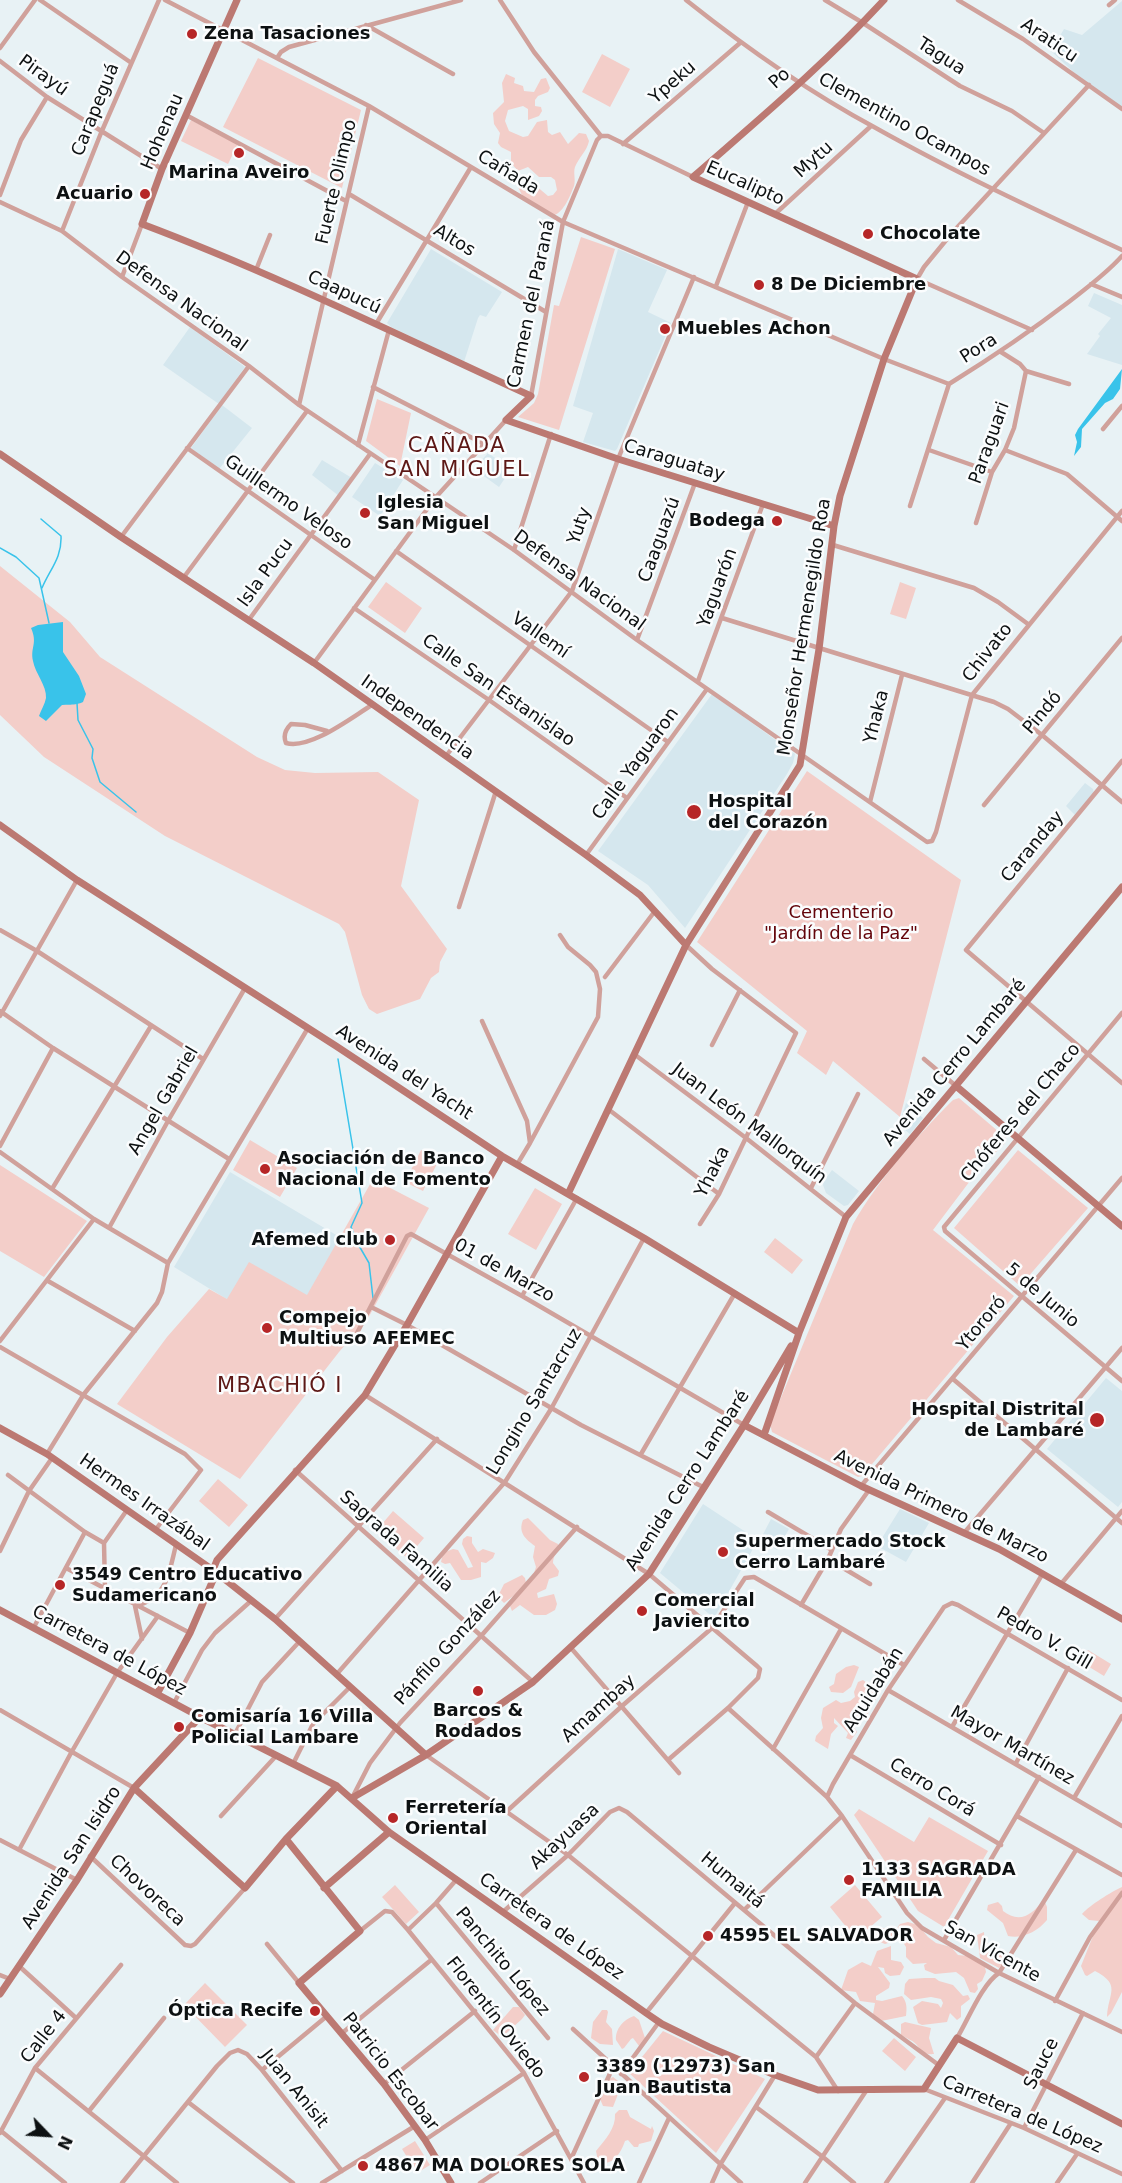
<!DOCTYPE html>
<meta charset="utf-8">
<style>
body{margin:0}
#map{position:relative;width:1122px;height:2183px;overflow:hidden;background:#e8f2f5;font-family:"DejaVu Sans",sans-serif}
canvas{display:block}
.north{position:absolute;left:18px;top:2105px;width:60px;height:60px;-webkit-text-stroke:4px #fbfdfe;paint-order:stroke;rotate:115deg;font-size:16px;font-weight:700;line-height:24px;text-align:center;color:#0d1112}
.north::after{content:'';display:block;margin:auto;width:21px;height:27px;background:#0d1112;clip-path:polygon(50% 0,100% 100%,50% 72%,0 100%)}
</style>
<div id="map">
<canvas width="1122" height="2183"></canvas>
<div class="north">N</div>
</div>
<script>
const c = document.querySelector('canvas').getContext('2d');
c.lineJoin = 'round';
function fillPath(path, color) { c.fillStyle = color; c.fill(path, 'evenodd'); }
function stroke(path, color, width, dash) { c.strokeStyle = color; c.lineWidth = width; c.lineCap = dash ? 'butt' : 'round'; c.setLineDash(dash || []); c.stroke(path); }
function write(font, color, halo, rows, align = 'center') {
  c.font = font + ' "DejaVu Sans",sans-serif'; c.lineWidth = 5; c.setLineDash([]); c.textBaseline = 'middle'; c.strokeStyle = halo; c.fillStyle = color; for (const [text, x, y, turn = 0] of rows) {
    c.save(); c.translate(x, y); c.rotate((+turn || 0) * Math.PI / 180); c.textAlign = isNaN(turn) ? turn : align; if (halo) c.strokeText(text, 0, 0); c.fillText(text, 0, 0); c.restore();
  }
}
fillPath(new Path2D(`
 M1122 1V107L1081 79 1051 51 1064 29 1082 35Z
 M431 249 502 292 486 317 480 315 478 318 464 362 391 327 387 323Z
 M618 249 667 270 648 312 671 323 617 449 615 451 583 442 593 413 573 406Z
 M1094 293 1122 305V365L1087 354 1100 336 1098 334 1111 318 1088 306Z
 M190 327 245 367 219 404 163 365Z
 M222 405 252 428 219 469 191 448Z
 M488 453 511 469 499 487 474 469Z
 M322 460 352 478 339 496 312 475Z
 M375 463 403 480 380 516 352 497Z
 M712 694 795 754 793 763 787 774 685 928 648 885 598 851Z
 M1085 783 1093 789 1094 793 1075 815 1066 806Z
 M906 1103 923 1118 910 1134 899 1125Z
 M832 1170 859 1191 848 1205 844 1206 826 1193 823 1185 824 1181Z
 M230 1172 343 1239 284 1334 174 1267Z
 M1106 1378 1122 1391V1502L1118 1507 1047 1449Z
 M703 1504 758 1540 714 1618 660 1573Z
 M900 1509 929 1523 906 1562 877 1546Z
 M771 1519 789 1529 777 1550 760 1540Z`), '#d5e7ee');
fillPath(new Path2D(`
 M602 54 630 69 610 107 582 92Z
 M258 58 361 110 342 188 223 127Z
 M506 74 515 78 514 83 523 86 524 91 534 92 541 79 546 78 550 88 548 92 538 96 535 100V106L541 107 542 111 539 116 528 120V109L523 106 508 110 505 121 509 131 523 137 528 136 537 122 547 120 548 132 552 135 560 132 568 144 579 133 586 134 589 141C587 151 579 157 575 167 573 173 576 180 574 186 570 196 563 215 551 216L523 197 518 187 526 181 535 185 548 196 553 195 557 190 555 180 551 177H539L528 167 518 171 511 163V152L501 147 498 143 500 133 494 124 493 113 504 102 502 83Z
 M191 120 238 144 228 164 181 141Z
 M581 237 615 249 559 430 518 417 534 403 538 394 554 305 559 306Z
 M377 399 411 413 400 466 366 441Z
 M0 566 70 622 100 657 257 757 285 770 315 773 378 772 419 800 401 886 447 949 440 962 439 972 431 978 420 999 377 1014 369 1009 362 995 345 932 339 924 165 836 44 757 0 715Z
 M386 582 422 608 405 633 368 607Z
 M900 582 916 588 906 619 890 614Z
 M807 771 961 880 900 1117 833 1061 826 1075 797 1053 807 1031 697 942Z
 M959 1098 1006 1138 1005 1143 979 1169 933 1230 1014 1296 862 1476 858 1477 772 1432 770 1424 853 1224C878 1180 917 1136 953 1100Z
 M250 1140 297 1168 280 1197 233 1170Z
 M421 1150 439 1160 423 1191 405 1182Z
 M1018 1150 1088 1208 1020 1286 954 1228Z
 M0 1165 87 1221 44 1277 0 1251Z
 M373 1179 429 1208 367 1320 339 1352 240 1479 117 1404 167 1337 209 1289 227 1299 249 1262 307 1295Z
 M535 1188 562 1204 536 1250 508 1234Z
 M775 1238 803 1260 792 1274 764 1252Z
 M218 1479 248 1505 229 1527 199 1501Z
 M393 1511 424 1538 407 1558 376 1531Z
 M528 1518 550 1540 558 1544C559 1552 553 1555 553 1563L559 1571 558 1576 549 1579 546 1589 537 1593 538 1598 554 1594 557 1604 555 1610 546 1615H534L520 1605 512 1611 510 1606 516 1594 504 1603 500 1599 499 1594 504 1584 522 1575 525 1578 526 1583 531 1582 536 1567 533 1557 535 1546C525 1539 518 1532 523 1520Z
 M467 1536 472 1537V1543L478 1552 483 1549 495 1553 493 1558 486 1563 481 1562V1577L471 1580H461L450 1563 445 1564 441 1562 443 1553 453 1549 458 1550 468 1568 473 1567 462 1544 463 1539Z
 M1088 1650 1111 1664 1104 1676 1081 1662Z
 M854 1665 859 1667 851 1687 843 1693 831 1692 829 1687 834 1684 836 1674 846 1667Z
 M863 1680 876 1690 878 1695 865 1719 854 1727 857 1732 851 1740 846 1738 848 1733 834 1718V1723L838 1726 831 1734 828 1749 815 1741 816 1736 823 1728 821 1718 823 1708 836 1700 841 1703 850 1701 855 1697 854 1692 858 1682Z
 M859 1809 914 1842 929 1817 988 1851 944 1927 918 1911 854 1815Z
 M395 1885 419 1912 406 1924 382 1897Z
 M855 1885 882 1917 856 1939 830 1907Z
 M1122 1887V1992L1111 2013 1107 2017C1108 1993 1122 1985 1095 1971L1087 1976 1085 1975 1081 1966 1099 1921 1089 1920 1082 1914C1090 1905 1111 1892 1122 1887Z
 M998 1902 1002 1906 1003 1911C1012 1918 1022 1920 1032 1912 1038 1908 1038 1904 1045 1902L1047 1907V1920C1037 1932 1022 1939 1008 1936L1003 1923 987 1910 988 1905Z
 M908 1922 918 1925 928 1937 936 1943 951 1947 958 1955 968 1956 985 1967 986 1972 982 1981 977 1984 978 1989 975 1993 970 1992 964 1978 956 1972 935 1974 925 1970 924 1965 927 1963 913 1964 906 1957V1947L901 1939 885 1944 880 1942 876 1934C881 1926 885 1928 893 1930L897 1928 900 1924Z
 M984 1932C984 1950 1000 1947 1007 1959L999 1968 980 1958 977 1935Z
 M891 1946V1960L901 1962 904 1967 900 1975 890 1976 885 1973 884 1968 878 1967 890 1983 889 1988 876 1996V2000L882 2001 902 1996C907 2002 907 2008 906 2016L881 2021 873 2014 875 2003 860 2001 856 1992 841 1990 848 1970 862 1962 871 1966 877 1951Z
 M925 1978H935L939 1981 953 1985 963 1996 968 1995 970 1999 961 2006V2017L957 2020 950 2013 947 2022 922 2025 918 2023 913 2007 922 2001 938 2004 941 2008 943 2003 941 1999 931 1997 911 2000 904 1994 905 1984 909 1979Z
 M205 1983 247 2025 225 2047 184 2005Z
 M513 2007H519L525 2015 522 2019 502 2037 493 2030Z
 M602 2010H607L608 2012 606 2022 612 2029 613 2045 600 2044 591 2038 593 2022Z
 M634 2016 639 2020 646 2041 639 2046 633 2038 631 2039 624 2048 622 2049 616 2040C615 2029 624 2019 634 2016Z
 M905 2022 931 2028 929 2038 934 2054C924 2055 922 2051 916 2044 912 2040 906 2038 901 2035V2024Z
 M663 2031 765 2079 716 2153 629 2073Z
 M894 2038 916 2057 905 2071 882 2051Z
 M613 2077 622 2084 613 2107 603 2106 598 2094 605 2081Z
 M619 2110H627L630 2117 651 2129 652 2126 654 2131 651 2141 639 2144 638 2147H634L628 2140 625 2141C621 2153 612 2168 598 2161L596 2151C605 2140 616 2128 615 2114Z
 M415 2141 430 2165 417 2173 402 2149Z`), '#f3cec9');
fillPath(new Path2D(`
 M1122 369 1120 389 1113 399 1105 403 1082 429 1081 447 1074 456 1077 442 1075 435 1078 429Z
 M63 622V652L79 676 86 694 83 702C74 706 70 704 62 705L46 721 39 716C41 710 45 704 46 698 47 686 35 673 33 661 30 647 38 644 31 628L38 625Z`), '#39c3ea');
stroke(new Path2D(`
 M41 519 61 536C62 558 50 569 42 588
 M0 548 16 557 39 578 49 623
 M77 703 78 720 93 749 92 758 100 782 136 812
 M338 1059 362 1203 351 1227 358 1244 369 1263 373 1298`), '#39c3ea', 1.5);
stroke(new Path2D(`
 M40 0 130 62
 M165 0 369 106 563 222 884 359 949 384
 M500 0 534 52 601 136H608L693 177
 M686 0C745 47 807 91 874 127 954 172 1038 211 1122 250
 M825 0 863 23 960 86 1012 111 1044 133
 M958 0 1023 39 1122 109
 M1109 5 1115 0
 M366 25 453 74
 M0 48 35 0
 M277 58 281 52 289 47 461 0
 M0 61 47 97 162 169
 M186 115 346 201
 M623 144 740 43
 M349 194 546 312
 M0 195 21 140 47 97
 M0 202 62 231 122 277 249 366 299 405 514 550 637 640 927 842 932 841 936 832 972 695 1122 511
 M775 214 871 126
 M62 231 101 133 159 0
 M256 270 270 235
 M122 277 142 224
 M1091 284 1122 297
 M716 286 748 202
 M376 324 471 167
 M1032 330 917 279 924 267 952 233 1089 85
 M1001 352 1020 364 1026 371 1069 384
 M373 387 484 444
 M531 396 563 222 597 140 601 136
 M299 405 369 106
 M1103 429 1122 406
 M358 445 389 330
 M187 448 375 580
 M929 450 992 472
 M1005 450 1067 474 1122 521
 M910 506 949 384C991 358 1031 331 1070 301 1088 287 1107 273 1122 256
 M976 523 992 472 1005 450 1014 428 1026 371
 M121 537 249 366
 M833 545 974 588 998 602 1028 624
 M514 550 551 434
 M396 551 668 742
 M184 577 307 411
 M354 608 489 700 627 798
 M722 618 994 702 1008 709 1042 735 1122 802
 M248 621 370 454
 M637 640 695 483
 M314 663 436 497 506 420
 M698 681 763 504
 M327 731 305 725 291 724C286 729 283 736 286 743 310 750 352 717 372 705
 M446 756 572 591 618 459 694 277
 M1122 761 966 950 1122 1083
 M870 802 902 675
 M984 805 1122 638
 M586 855 707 689
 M459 907 496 791
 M0 930 37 951 203 1059
 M686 945 712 969 796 1033 719 1194 700 1224
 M605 977 655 911
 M0 1011 53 1048 229 1159
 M1122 1013 944 1227 945 1231 1122 1381
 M0 1016 77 880
 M482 1021 527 1121 530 1143 518 1163
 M712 1045 740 990
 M634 1054 746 1138 846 1217
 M924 1059 956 1086
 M608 1109 719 1194
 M530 1143 598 1017 600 989 596 972 590 965 568 947 560 935
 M0 1146 53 1048
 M0 1152 94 1219 168 1263
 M811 1188 858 1094
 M52 1189 151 1026
 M109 1228 168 1121 245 988
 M48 1281 135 1331
 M522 1296 577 1198
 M371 1307 407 1325 581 1425 705 1488
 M357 1333 407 1236 411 1234 522 1296 744 1425
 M0 1341 94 1219
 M0 1347 185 1454 201 1470 156 1529
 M953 1379 1122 1523
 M365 1395 649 1574 757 1666 760 1669 758 1678 728 1708 668 1760
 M47 1454 84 1394 157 1303 162 1292 168 1263 308 1028
 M641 1454 735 1293
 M295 1470 533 1682
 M8 1475 85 1532 104 1543
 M861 1486 1122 1178
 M768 1512 832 1550
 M964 1533 1122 1348
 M0 1551 29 1491 52 1458
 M828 1559 870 1584
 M66 1568 190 1633
 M1061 1584 1122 1511
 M105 1589 104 1543 127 1510
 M801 1605 828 1559 841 1529 869 1490
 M275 1619 437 1439
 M34 1627 85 1532
 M142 1639 135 1606C168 1598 169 1572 176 1545
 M571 1648 679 1773
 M336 1675 505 1482 551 1409 644 1238
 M888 1690 1122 1826
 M174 1703 202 1650 215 1633 252 1600
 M728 1708 827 1797 842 1816 907 1913 922 1928 999 1973 1122 2032
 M0 1710 134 1788
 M952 1727 1043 1573
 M235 1734 262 1682 299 1642
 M773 1749 841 1629
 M426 1755 568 1855 816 2057 838 2091
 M850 1755 1001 1845
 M1016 1763 1068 1668
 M293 1764 313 1724 349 1688
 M353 1796 370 1763 400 1723 481 1636 577 1527
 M827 1797 833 1784 888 1690 944 1607 952 1603 958 1605 1122 1700
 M1074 1798 1122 1716
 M506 1812 622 1706 712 1628 745 1578 754 1577 904 1665
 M221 1816 276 1756
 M1017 1816 1122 1875
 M0 1840 77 1880
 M19 1850 71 1753 117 1673 158 1616
 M90 1856 185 1945 191 1946 195 1944 245 1888
 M436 1903 548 2038
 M744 1910 842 1816
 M504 1911 568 1855 610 1812 619 1808 627 1812 855 2003 940 2066
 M408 1930 436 1903 457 1879
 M360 1931 385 1911 392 1912 408 1930 524 2073 584 2183
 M944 1940 1039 1777
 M267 1944 299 1983
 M19 1966 76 2018
 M0 1975 10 1979
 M1055 2001 1090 1937 1122 1893
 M646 2013 735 1903
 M573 2029 741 2183
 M341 2034 431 1960
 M957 2038C968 2020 982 1984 999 1973L1076 1850
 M816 2057 855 2003
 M35 2068 177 2183
 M262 2070 327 2016
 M621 2074 659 2022
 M384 2084 475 2011
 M924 2089 1024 2128 1122 2174
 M188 2102 293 2183
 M756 2107 823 2157 854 2183
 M89 2111 164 2018
 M1024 2128 1083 2013
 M1 2131 65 2183
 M0 2133 35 2068 121 1965
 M425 2140 524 2073
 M571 2159 613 2067
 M122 2183 217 2066 230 2053 238 2050 247 2054 262 2070 342 2171
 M322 2183 415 2126
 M480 2183 557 2131
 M639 2183 669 2118
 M712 2183 720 2165 775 2075
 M805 2183 866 2091
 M886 2183 945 2098
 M972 2183 1011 2123
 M1057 2183 1077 2154`), '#d0a19b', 4.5);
stroke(new Path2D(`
 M237 0 162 169 142 224C275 274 402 337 531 396L506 420 618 459 834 526
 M0 454 121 537 314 663 586 855 640 895 686 945
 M0 825 77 880 336 1046 502 1156 644 1238 799 1333
 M956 1086 1122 1226
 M568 1194 686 945 800 765 819 649 834 526 840 496 884 359 917 279 693 177C758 120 825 64 884 0
 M744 1425 861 1486 999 1549 1122 1619
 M0 1428 47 1454 213 1570 275 1619 426 1755
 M764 1435 799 1333 846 1217 1122 887
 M0 1610 200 1717 337 1786 389 1832 646 2013 662 2024 709 2047 775 2075 818 2090 924 2089 957 2038 1122 2124
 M157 1694 190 1633 213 1580V1570L217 1560 365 1395 407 1325 502 1156
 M134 1788 245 1888 286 1839 337 1786
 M352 1798 426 1755 533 1682 649 1574 744 1425 791 1346
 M286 1839 360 1931 299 1983 384 2084 425 2140 451 2183
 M324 1888 389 1832
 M0 1994 77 1880 134 1788 200 1717`), '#bc7972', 7);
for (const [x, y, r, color] of [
 [192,34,6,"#b62627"],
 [239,153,6,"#b62627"],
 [145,194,6,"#b62627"],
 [868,234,6,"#b62627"],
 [759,285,6,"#b62627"],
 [665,329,6,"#b62627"],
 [365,513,6,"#b62627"],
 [777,521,6,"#b62627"],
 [694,812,8,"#b62627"],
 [265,1169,6,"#b62627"],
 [390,1240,6,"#b62627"],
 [267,1328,6,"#b62627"],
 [1097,1420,8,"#b62627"],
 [723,1552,6,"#b62627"],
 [60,1585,6,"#b62627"],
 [642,1611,6,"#b62627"],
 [478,1691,6,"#b62627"],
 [179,1727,6,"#b62627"],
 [393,1818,6,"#b62627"],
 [849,1880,6,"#b62627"],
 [708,1936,6,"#b62627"],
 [315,2011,6,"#b62627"],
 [584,2077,6,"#b62627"],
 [363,2166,6,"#b62627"]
]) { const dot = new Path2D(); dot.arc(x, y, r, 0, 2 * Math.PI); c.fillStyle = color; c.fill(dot); stroke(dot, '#fbfdfe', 2); }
write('bold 18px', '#0d1112', '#fbfdfe', [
 ["Zena Tasaciones",204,34],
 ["Marina Aveiro",239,173,"center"],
 ["Acuario",133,194,"right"],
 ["Chocolate",880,234],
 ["8 De Diciembre",771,285],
 ["Muebles Achon",677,329],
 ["Iglesia",377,503],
 ["San Miguel",377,524],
 ["Bodega",765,521,"right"],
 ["Hospital",708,802],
 ["del Corazón",708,823],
 ["Asociación de Banco",277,1159],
 ["Nacional de Fomento",277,1180],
 ["Afemed club",378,1240,"right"],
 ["Compejo",279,1318],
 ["Multiuso AFEMEC",279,1339],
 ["Hospital Distrital",1084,1410,"right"],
 ["de Lambaré",1084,1431,"right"],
 ["Supermercado Stock",735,1542],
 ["Cerro Lambaré",735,1563],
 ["3549 Centro Educativo",72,1575],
 ["Sudamericano",72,1596],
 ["Comercial",654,1601],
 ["Javiercito",654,1622],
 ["Barcos &",478,1711,"center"],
 ["Rodados",478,1732,"center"],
 ["Comisaría 16 Villa",191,1717],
 ["Policial Lambare",191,1738],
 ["Ferretería",405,1808],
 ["Oriental",405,1829],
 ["1133 SAGRADA",861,1870],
 ["FAMILIA",861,1891],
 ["4595 EL SALVADOR",720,1936],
 ["Óptica Recife",303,2011,"right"],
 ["3389 (12973) San",596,2067],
 ["Juan Bautista",596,2088],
 ["4867 MA DOLORES SOLA",375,2166]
], 'left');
write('18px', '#0d1112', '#fbfdfe', [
 ["Araticu",1049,41,34],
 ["Tagua",941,57,33],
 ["Pirayú",43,76,36],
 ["Po",780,79,-42],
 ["Ypeku",673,83,-41],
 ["Carapeguá",96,110,-68],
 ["Clementino Ocampos",904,125,29],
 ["Hohenau",163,132,-67],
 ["Mytu",814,160,-42],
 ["Cañada",508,173,31],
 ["Fuerte Olimpo",337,182,-77],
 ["Eucalipto",745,184,24],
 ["Altos",454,241,31],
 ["Caapucú",344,293,25],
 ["Defensa Nacional",181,302,36],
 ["Carmen del Paraná",532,304,-78],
 ["Pora",979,349,-32],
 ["Paraguari",990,443,-70],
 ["Caraguatay",674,461,17],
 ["Guillermo Veloso",288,503,35],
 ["Yuty",580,526,-71],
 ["Caaguazú",660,540,-70],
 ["Isla Pucu",266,573,-54],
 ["Defensa Nacional",579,581,36],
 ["Yaguarón",718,588,-70],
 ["Monseñor Hermenegildo Roa",805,627,-81],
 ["Vallemí",540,636,35],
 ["Chivato",988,653,-52],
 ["Calle San Estanislao",498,691,35],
 ["Pindó",1043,713,-50],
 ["Yhaka",877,717,-76],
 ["Independencia",417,718,35],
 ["Calle Yaguaron",636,764,-54],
 ["Caranday",1033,847,-50],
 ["Avenida Cerro Lambaré",955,1063,-50],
 ["Avenida del Yacht",404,1073,33],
 ["Angel Gabriel",164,1101,-60],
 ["Chóferes del Chaco",1021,1113,-50],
 ["Juan León Mallorquín",749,1124,37],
 ["Yhaka",713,1172,-63],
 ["01 de Marzo",504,1271,29],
 ["5 de Junio",1042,1296,40],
 ["Ytororó",982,1324,-50],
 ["Longino Santacruz",535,1402,-59],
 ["Avenida Cerro Lambaré",688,1481,-57],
 ["Hermes Irrazábal",144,1503,35],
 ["Avenida Primero de Marzo",941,1507,26],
 ["Sagrada Familia",396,1542,41],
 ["Pedro V. Gill",1044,1639,30],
 ["Pánfilo González",448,1648,-48],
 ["Carretera de López",109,1651,28],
 ["Aquidabán",874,1690,-58],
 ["Amambay",599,1709,-42],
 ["Mayor Martínez",1012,1746,30],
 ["Cerro Corá",932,1788,31],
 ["Akayuasa",565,1837,-43],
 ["Avenida San Isidro",72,1858,-57],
 ["Humaitá",732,1881,40],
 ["Chovoreca",147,1891,43],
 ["Carretera de López",551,1927,35],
 ["San Vicente",992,1952,29],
 ["Panchito López",502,1962,50],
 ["Florentín Oviedo",495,2018,52],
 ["Calle 4",44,2037,-52],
 ["Sauce",1042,2064,-63],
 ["Patricio Escobar",390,2072,52],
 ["Juan Anisit",294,2089,51],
 ["Carretera de López",1022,2115,23]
]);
write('18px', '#63040a', '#fbfdfe', [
 ["Cementerio",841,913],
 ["\"Jardín de la Paz\"",841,934]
]);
c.letterSpacing = '1.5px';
write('21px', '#5d1816', '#fbfdfe', [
 ["CAÑADA",457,447],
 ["SAN MIGUEL",457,471],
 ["MBACHIÓ I",280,1387]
]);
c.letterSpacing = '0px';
</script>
